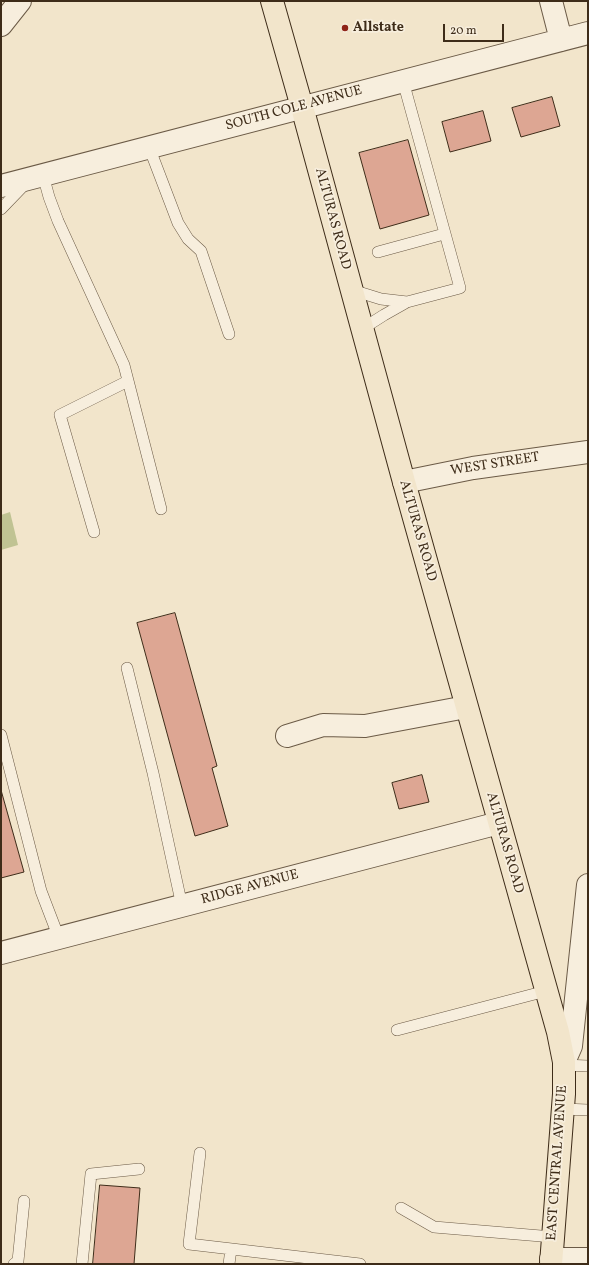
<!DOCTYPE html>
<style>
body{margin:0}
#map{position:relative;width:589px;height:1265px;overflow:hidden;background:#f2e5cb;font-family:Vollkorn,serif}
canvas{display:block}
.frame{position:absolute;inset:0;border:2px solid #3e2c19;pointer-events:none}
.scale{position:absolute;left:443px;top:24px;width:61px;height:18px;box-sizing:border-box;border:2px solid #3e2c19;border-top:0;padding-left:5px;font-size:12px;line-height:14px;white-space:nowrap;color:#3e2c19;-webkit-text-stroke:3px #f7eedd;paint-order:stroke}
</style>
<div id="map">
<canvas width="589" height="1265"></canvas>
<div class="frame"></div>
<div class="scale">20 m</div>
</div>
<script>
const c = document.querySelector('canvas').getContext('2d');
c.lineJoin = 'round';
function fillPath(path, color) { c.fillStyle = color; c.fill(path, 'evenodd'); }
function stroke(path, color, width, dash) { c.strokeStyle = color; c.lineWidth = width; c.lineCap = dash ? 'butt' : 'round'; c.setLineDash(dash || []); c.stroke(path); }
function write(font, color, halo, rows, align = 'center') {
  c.font = font + ' Vollkorn,serif'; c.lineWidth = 3.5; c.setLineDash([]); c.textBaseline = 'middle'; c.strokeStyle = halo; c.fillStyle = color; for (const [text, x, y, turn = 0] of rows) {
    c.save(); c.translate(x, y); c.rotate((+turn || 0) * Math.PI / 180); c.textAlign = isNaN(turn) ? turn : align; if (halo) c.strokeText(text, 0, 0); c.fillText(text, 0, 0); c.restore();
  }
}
fillPath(new Path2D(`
 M10 512 18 545 1 550V515Z`), '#c0c393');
const building = new Path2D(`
 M552 97 560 126 521 137 512 108Z
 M483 111 491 141 450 152 442 122Z
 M408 140 429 215 380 229 359 153Z
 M175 613 217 766 212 768 228 826 195 836 137 623Z
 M422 775 429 802 399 809 392 783Z
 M1 790 24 872 1 878Z
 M100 1185 140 1188 134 1264H93Z`);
fillPath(building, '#dda693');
stroke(building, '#3e2c19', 1);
const service = new Path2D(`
 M149 147 178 223 188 239 201 251 229 334
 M43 175 49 197 58 221 124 365 161 509
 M1 209 27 182
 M378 252 444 234
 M352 290 381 299 407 302
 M362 329 384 315 407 302 460 288 403 81
 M94 532 60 415 128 381
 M127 668 153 773 182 906
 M1 735 41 891 59 938
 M397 1030 546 991
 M563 1065 588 1066
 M563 1109 588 1110
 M200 1153 189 1244 360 1264
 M401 1208 434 1227 553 1237
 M14 1264 18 1261 24 1201
 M82 1264 91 1174 139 1169
 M229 1264 231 1249`);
const minor = new Path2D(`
 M551 1 561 40
 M1 25 20 1
 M1 186 588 33
 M404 482 473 468 588 452
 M287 736 323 725 365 726 466 707
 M1 953 499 823
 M564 1062 571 1046 588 885
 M551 1259H588`);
const primary = new Path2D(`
 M272 1 302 107 404 482 558 1032 564 1062V1094L551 1264`);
stroke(service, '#6b5a46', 12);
stroke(minor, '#6b5a46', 24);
stroke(primary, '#3e2c19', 24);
stroke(service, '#f7eedd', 11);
stroke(minor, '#f7eedd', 22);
stroke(primary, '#f2e5cb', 22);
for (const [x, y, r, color] of [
 [345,28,4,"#8f2418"]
]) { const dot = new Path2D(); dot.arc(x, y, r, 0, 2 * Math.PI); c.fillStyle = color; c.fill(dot); stroke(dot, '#f7eedd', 1.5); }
write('bold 14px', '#3e2c19', '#f7eedd', [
 ["Allstate",353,28]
], 'left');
write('14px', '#3e2c19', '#f7eedd', [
 ["SOUTH COLE AVENUE",294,109,-15],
 ["ALTURAS ROAD",332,219,75],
 ["WEST STREET",495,465,-9],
 ["ALTURAS ROAD",417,531,74],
 ["ALTURAS ROAD",504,843,74],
 ["RIDGE AVENUE",250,888,-15],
 ["EAST CENTRAL AVENUE",558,1163,-86]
]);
</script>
